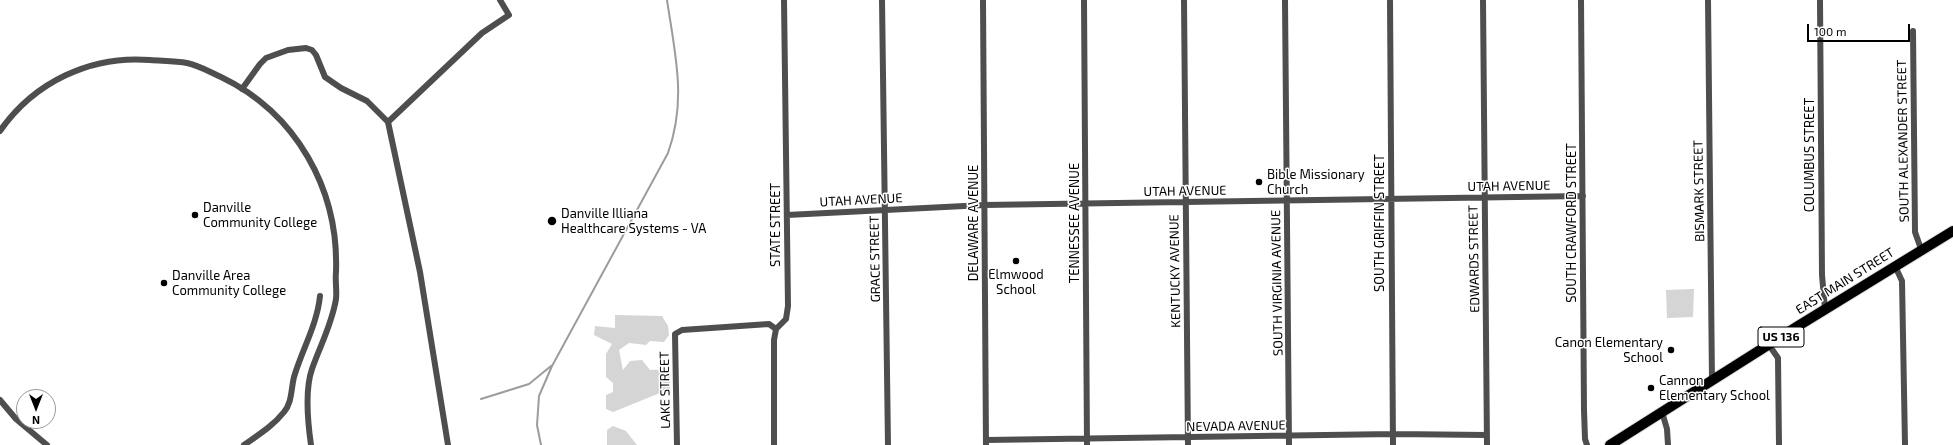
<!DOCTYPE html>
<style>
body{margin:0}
#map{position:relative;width:1953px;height:445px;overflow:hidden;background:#fff;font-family:"Exo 2",sans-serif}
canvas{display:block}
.north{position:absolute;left:16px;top:389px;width:40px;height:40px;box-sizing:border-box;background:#fff;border:1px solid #999;border-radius:50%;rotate:180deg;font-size:11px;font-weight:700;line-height:16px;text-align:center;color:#000}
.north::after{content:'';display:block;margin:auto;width:14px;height:18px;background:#000;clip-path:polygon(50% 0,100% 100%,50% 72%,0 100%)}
.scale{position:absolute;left:1807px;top:24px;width:103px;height:18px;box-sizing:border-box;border:2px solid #000;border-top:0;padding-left:5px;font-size:12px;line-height:14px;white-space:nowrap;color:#000;-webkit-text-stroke:3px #fff;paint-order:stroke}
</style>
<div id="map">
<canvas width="1953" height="445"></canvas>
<div class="north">N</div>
<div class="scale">100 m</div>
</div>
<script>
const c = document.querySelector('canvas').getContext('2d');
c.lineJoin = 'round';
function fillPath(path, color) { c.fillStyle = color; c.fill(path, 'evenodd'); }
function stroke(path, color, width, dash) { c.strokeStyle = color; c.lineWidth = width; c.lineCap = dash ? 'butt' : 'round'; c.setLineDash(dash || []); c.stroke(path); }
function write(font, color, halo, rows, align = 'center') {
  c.font = font + ' "Exo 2",sans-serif'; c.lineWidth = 3; c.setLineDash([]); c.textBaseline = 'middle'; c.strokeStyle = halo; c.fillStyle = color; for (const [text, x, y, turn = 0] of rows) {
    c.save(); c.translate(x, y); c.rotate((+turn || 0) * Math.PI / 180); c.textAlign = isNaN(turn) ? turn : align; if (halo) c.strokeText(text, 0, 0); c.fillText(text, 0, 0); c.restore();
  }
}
fillPath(new Path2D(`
 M1694 289 1693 317 1667 318 1666 290Z
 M615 315 662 316 668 326 669 335 664 342 650 341 646 345 629 343 619 350 623 370 630 361 642 360 650 370 670 369V389L613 412 606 409V395L613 392V383L606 377V354L612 344 594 335 595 326 615 328Z
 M613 426 626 431 637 445H607V430Z`), '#d5d5d5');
stroke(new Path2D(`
 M481 399 529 384 551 366
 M541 445 537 425 539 396 552 366 668 153C687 100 675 54 667 0`), '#9c9c9c', 2);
const primary = new Path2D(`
 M1610 445 1798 326 1953 231`);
stroke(primary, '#dbdbdb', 12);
stroke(new Path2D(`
 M882 0 888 445
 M983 0 986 445
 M1084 0 1087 445
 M1184 0 1188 445
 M1285 0 1289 445
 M1390 0 1393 445
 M1483 0 1487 445
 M1581 0 1584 410 1585 439 1587 445
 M1708 0 1712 381
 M1820 0 1822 275 1825 309
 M1913 31 1915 232 1921 249
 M242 89 260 64 266 58 288 50 306 48 312 50 316 55 325 77 341 88 367 101 388 122 420 272 448 445
 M388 122 482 33 509 15 500 0
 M0 131C34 82 91 55 150 60 162 61 175 61 187 63 198 65 210 72 221 77 296 113 339 189 336 272 335 281 337 290 336 299 332 324 320 346 312 369 305 389 308 424 311 445
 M787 215 984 205 1583 196
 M1895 266 1902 281 1905 445
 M1769 345 1778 358 1779 445
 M0 400 16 419 47 445
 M1662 412 1667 429 1668 445
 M986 440 1393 434 1487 435
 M244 445C258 435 273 426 284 412 292 403 291 389 294 377 302 350 317 325 320 296
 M677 445 675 334 682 330 769 324 776 329
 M774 445V340L776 329 786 319 788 306 784 0`), '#4e4e4e', 6);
stroke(primary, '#000', 10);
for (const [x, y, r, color] of [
 [1259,182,4,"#000"],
 [195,215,4,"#000"],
 [552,221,5,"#000"],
 [1016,261,4,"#000"],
 [164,283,4,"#000"],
 [1671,350,4,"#000"],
 [1651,388,4,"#000"]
]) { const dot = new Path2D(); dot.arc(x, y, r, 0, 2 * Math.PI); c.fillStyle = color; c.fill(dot); stroke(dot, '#fff', 1.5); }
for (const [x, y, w] of [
 [1781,337,46]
]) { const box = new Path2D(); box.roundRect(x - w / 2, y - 10, w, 20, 3); c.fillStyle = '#fff'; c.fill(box); stroke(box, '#000', 1); }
write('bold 12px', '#000', null, [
 ["US 136",1781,337]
]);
write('13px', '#000', '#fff', [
 ["SOUTH ALEXANDER STREET",1903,141,-91],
 ["COLUMBUS STREET",1810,155,-90],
 ["UTAH AVENUE",1509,186,-1],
 ["UTAH AVENUE",1185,191,-1],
 ["BISMARK STREET",1699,191,-91],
 ["UTAH AVENUE",861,200,-3],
 ["DELAWARE AVENUE",974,223,-90],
 ["TENNESSEE AVENUE",1075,223,-90],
 ["SOUTH GRIFFIN STREET",1380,223,-90],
 ["SOUTH CRAWFORD STREET",1572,223,-90],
 ["STATE STREET",776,225,-90],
 ["GRACE STREET",875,259,-91],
 ["EDWARDS STREET",1474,259,-91],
 ["KENTUCKY AVENUE",1175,271,-91],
 ["EAST MAIN STREET",1845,281,-32],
 ["SOUTH VIRGINIA AVENUE",1277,283,-91],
 ["LAKE STREET",665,390,-91],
 ["NEVADA AVENUE",1236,426,-1]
]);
write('13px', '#000', '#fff', [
 ["Bible Missionary",1267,175],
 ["Church",1267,190],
 ["Danville",203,208],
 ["Community College",203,223],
 ["Danville Illiana",561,214],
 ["Healthcare Systems - VA",561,229],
 ["Elmwood",1016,275,"center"],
 ["School",1016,290,"center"],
 ["Danville Area",172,276],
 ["Community College",172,291],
 ["Canon Elementary",1663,343,"right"],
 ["School",1663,358,"right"],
 ["Cannon",1659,381],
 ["Elementary School",1659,396]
], 'left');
</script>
